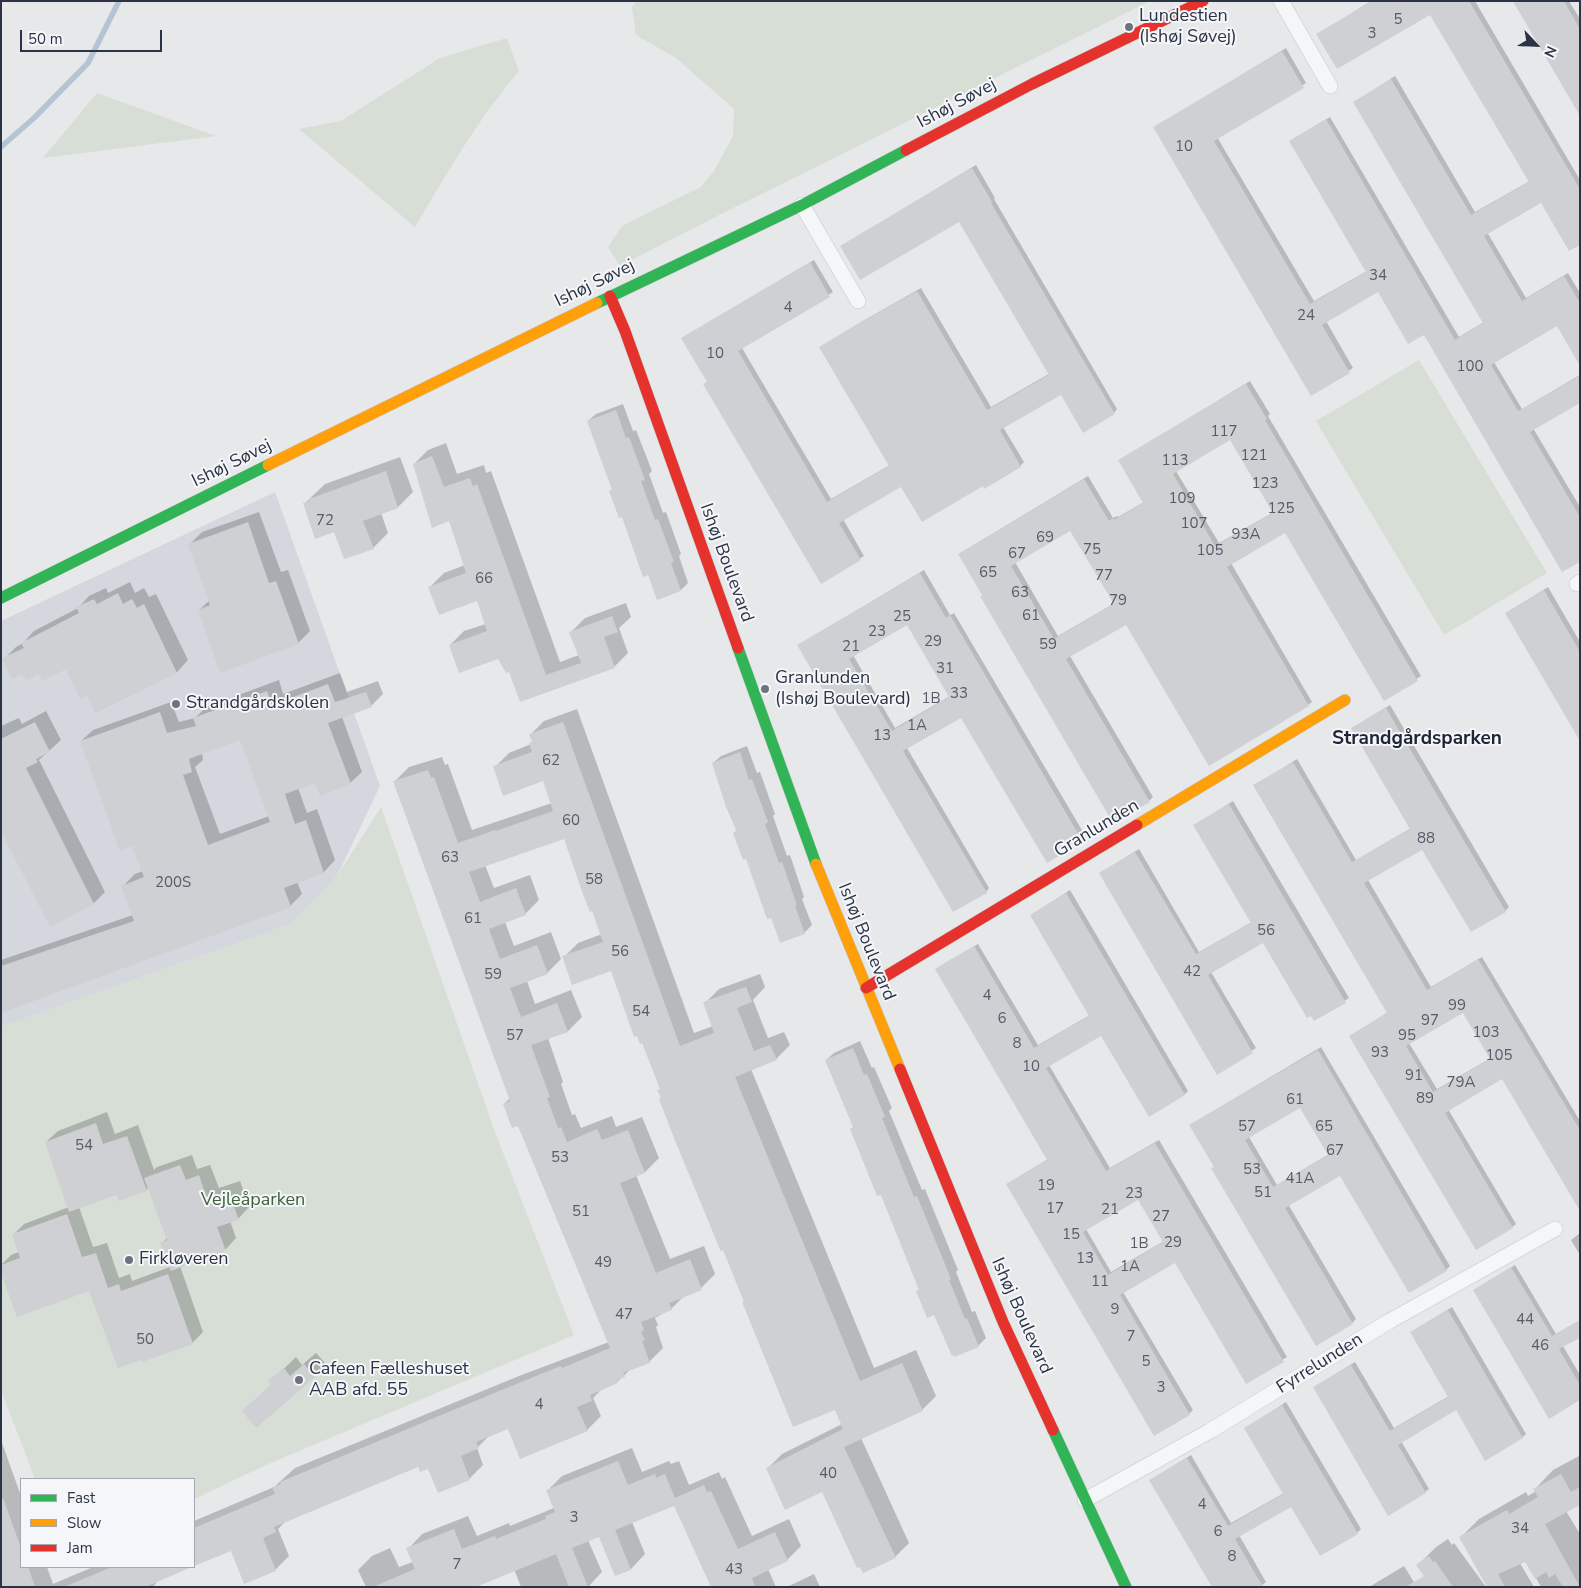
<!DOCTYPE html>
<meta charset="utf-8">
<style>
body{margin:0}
#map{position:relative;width:1581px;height:1588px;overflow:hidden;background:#e6e8ea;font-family:"Nunito Sans",sans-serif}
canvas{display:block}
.frame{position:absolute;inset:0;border:2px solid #2b3445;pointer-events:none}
.legend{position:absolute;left:20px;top:1478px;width:175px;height:90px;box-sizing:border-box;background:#f4f6f9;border:1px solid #a4a8b1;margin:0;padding:6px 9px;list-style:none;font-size:15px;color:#2b3445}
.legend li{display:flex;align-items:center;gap:10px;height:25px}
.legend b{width:25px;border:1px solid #a4a8b1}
.north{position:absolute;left:1511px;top:20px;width:50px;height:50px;-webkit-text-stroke:4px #f4f6f9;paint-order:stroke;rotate:115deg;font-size:14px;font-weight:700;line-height:20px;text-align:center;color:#2b3445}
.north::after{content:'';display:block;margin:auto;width:18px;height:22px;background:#2b3445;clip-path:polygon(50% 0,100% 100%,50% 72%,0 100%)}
.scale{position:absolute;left:20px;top:30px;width:142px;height:22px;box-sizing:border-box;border:2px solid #2b3445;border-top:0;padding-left:6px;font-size:15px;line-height:18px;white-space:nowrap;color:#2b3445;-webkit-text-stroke:4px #f4f6f9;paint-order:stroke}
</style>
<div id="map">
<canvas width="1581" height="1588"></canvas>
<div class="frame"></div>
<ul class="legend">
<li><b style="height:6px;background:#30b455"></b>Fast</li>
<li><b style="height:6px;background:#ff9f0a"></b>Slow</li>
<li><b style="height:6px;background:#e5322d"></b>Jam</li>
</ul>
<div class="north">N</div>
<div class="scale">50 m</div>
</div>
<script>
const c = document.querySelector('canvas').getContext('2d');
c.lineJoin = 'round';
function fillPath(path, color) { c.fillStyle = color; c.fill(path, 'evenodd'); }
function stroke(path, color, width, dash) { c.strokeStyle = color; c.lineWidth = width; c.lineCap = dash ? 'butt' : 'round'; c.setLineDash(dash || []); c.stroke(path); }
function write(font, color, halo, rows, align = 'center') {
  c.font = font + ' "Nunito Sans",sans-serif'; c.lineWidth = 4; c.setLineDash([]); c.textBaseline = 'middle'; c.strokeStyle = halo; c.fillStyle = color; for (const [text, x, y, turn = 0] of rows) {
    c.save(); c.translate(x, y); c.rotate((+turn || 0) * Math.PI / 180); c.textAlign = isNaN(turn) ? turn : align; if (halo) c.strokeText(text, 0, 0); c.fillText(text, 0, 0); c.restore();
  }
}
fillPath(new Path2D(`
 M275 492 380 786 337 876 291 924 1 1027V621Z`), '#d4d7dd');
fillPath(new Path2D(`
 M636 1H1150L723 213 620 266 608 247 622 226 701 187 714 171 733 136 734 109 676 58 636 35 632 7Z
 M507 38 519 71C478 119 447 173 415 227L299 129 341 121 440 58Z
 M97 93 216 136 43 158Z
 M1419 360 1547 573 1444 635 1316 421Z
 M381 807 495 1132 574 1335 266 1465 194 1499V1479H35L1 1390V1027L291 924 337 876Z`), '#d6ded6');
fillPath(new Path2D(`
 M1371 1H1475L1580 180V243L1541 201 1487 232 1526 298 1568 273 1580 293V363L1557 325 1494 362 1522 409 1580 375V402L1533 428 1580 507V560L1425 333 1378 291 1326 321 1353 368 1312 395 1155 127 1286 48 1306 83 1217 137 1314 301 1367 271 1290 141 1330 117 1459 337 1484 322 1355 102 1395 76 1475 212 1530 181 1431 13 1318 34Z
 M1513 1H1569L1580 19V114Z
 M976 165 995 198 994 199 1117 409 1114 413 1061 393 1003 427 1024 462 1020 466 983 485H902L843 519 864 556 822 582 683 338 814 260 833 292 742 348 831 499 890 465 821 347 861 322 921 288 991 407 1049 374 959 220 841 246Z
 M1250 381 1270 414 1268 416 1421 676 1384 700 1285 532 1231 563 1312 702 1308 705 1126 623 1070 656 1153 797 1149 801 984 595 959 554 1088 476 1113 518 1117 516 1118 517 1144 502 1120 460ZM1231 439 1274 512 1219 543 1176 471ZM1071 529 1115 603 1058 636 1015 562Z
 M623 404 633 431 636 430 652 471 649 474 663 513 666 512 681 554 679 556 688 583 681 590 648 573 610 491 613 489 588 421 596 414Z
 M446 443 457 474 484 465 486 473 491 471 560 662 579 655 571 632 585 618 626 603 631 617 619 628 628 653 614 667 521 701 510 670 499 658 450 645 464 631 486 624 478 599 430 587 444 573 465 565 449 520 414 464 428 450Z
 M400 457 413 492 398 507 381 513 388 533 373 548 335 530 304 504 325 484Z
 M259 512 281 572 288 570 310 631 298 643 199 610 210 600 190 544 202 532Z
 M924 570 950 615 954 613 1086 837 1082 841 962 716 907 748 989 888 986 892 799 645ZM907 623 950 696 895 728 853 655Z
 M130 582 135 593 144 588 149 597 156 594 188 660 177 672 96 712 87 694 66 668 39 673 23 672 4 659 16 647 23 643 34 631 78 608 89 596 106 588 108 593Z
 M1548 587 1580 642V738L1506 613Z
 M340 673 347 692 378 681 383 694 371 706 342 717 362 772 350 783 316 781 298 788 307 813 317 809 335 860 324 872 297 882 302 894 290 906 1 1010V960L133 915 123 886 135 874 143 871 133 845 81 741 93 730 171 702 179 722 195 718 206 707 279 680 283 694ZM241 738 269 816 220 834 195 767 203 760 202 753Z
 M1390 705 1509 907 1505 911 1422 848 1368 880 1431 987 1482 957 1580 1121V1209L1503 1078 1448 1109 1516 1224 1512 1227 1351 1036 1388 1012 1254 786 1297 759 1356 860 1411 828 1352 728ZM1463 1011 1491 1058 1437 1089 1409 1043Z
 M577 709 694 1033 713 1026 705 1003 719 989 760 974 765 987 753 1000 768 1038 784 1032 790 1045 776 1059 751 1069 874 1368 916 1350 936 1396 922 1410 861 1438 909 1543 895 1557 822 1490 768 1468 782 1454 842 1424 836 1409 745 1301 662 1098 661 1088 612 969 564 957 578 943 602 934 565 838 485 865 494 888 530 875 539 900 525 914 505 922 514 946 551 932 561 959 547 973 527 981 535 1004 571 990 582 1017 568 1031 548 1038 563 1082 561 1084 572 1115 575 1114 581 1128 612 1116 616 1127 642 1117 659 1158 645 1172 636 1175 670 1259 704 1246 715 1274 701 1288 685 1295 671 1309 655 1318 658 1325 656 1327 663 1348 649 1362 631 1369 617 1382 603 1388 593 1398 601 1416 587 1430 509 1427 489 1436 477 1448 483 1465 469 1479 418 1465 287 1520 278 1529 289 1556 275 1570 231 1550 194 1565V1521L274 1487 295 1468 519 1376 609 1342 518 1125 504 1104 510 1098 395 781 409 767 442 757 445 765 448 764 472 830 552 803 544 780 495 767 509 753 531 744 533 741 530 735 544 721Z
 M46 711 61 740 39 760 105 892 94 903 1 828V726L19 718 22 724Z
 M747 746 757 773 760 772 775 814 773 816 787 856 790 855 804 897 802 899 812 925 804 933 747 858 734 833 737 830 713 763 721 756Z
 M1233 801 1349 998 1314 1020 1263 942 1211 972 1256 1048 1217 1073 1100 873 1139 849 1199 952 1252 922 1195 825Z
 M1070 890 1188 1091 1185 1094 1102 1035 1049 1065 1110 1168 1159 1140 1287 1357 1247 1382 1176 1261 1123 1292 1193 1410 1189 1414 1007 1184 1048 1159 940 966 978 944 1038 1045 1090 1015 1031 915ZM1138 1198 1164 1241 1111 1272 1086 1229Z
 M860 1041 872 1068 874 1067 892 1108 889 1111 922 1190 925 1189 958 1270 956 1272 972 1312 975 1311 986 1338 978 1346 955 1355 935 1313 920 1289 826 1060 834 1053Z
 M1321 1047 1450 1266 1446 1270 1340 1174 1288 1204 1356 1319 1352 1323 1215 1167 1195 1122ZM1300 1106 1329 1154 1277 1185 1249 1137Z
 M107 1112 115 1134 138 1125 154 1170 157 1167 192 1155 197 1169 210 1165 219 1188 240 1181 249 1207 238 1219 230 1221 236 1238 225 1250 180 1266 203 1332 192 1343 90 1290 1 1269V1265L11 1255 19 1252 13 1235 24 1224 69 1207 46 1142 58 1131ZM149 1187 167 1238 162 1243 170 1267 132 1281 130 1274 119 1278 107 1243 93 1247 79 1207 117 1193 146 1190Z
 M1580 1233V1255L1571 1240Z
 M1515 1265 1556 1334 1580 1320V1336L1563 1346 1580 1375V1399L1475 1290Z
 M1452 1307 1526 1434 1523 1437 1456 1409 1401 1441 1429 1489 1425 1492 1314 1387 1355 1362 1394 1428 1449 1396 1411 1332Z
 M316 1353 326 1364 256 1426 243 1411 272 1384 270 1382 296 1357 302 1365Z
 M1286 1402 1361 1529 1357 1533 1291 1505 1239 1535 1266 1582 1260 1587 1155 1477 1191 1455 1231 1523 1284 1493 1246 1428Z
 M1 1440 21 1496V1567H47L53 1584 93 1567H190L159 1579 153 1587H1Z
 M632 1448 642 1472 669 1461 671 1464 679 1461 689 1485 719 1472 722 1479 725 1477 752 1536 789 1519 801 1546 787 1560 768 1569 776 1587H713L674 1504 632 1522 645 1554 631 1569 616 1575 599 1535 588 1540 602 1572 588 1587H521L514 1569 472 1587H366L358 1570 372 1556 390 1548 399 1567 413 1562 408 1549 422 1534 468 1516 477 1536 509 1523 510 1526 554 1508 547 1491 562 1476Z
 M1579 1456 1580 1503 1566 1511 1580 1534V1587H1541L1526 1560 1520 1563 1534 1587H1489L1460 1538 1479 1519 1526 1492 1528 1496 1536 1491 1535 1489 1553 1470Z
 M1448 1539 1452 1545 1454 1543 1486 1587H1433L1418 1565 1436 1547Z
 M1404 1566 1417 1587H1369Z
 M814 1574 820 1587H787Z`), '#0003');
stroke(new Path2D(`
 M1 147 34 118 88 63 119 1`), '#b4c4d5', 5.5);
fillPath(new Path2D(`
 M1372 1H1469L1580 189V245L1569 251 1541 203 1484 236 1522 301 1564 276 1580 303V366L1557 326 1491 365 1518 411 1580 376V403L1530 432 1580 517V562L1562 572 1424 335 1408 344 1378 292 1322 325 1350 373 1311 396 1153 127 1282 51 1304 88 1214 141 1310 304 1366 272 1289 141 1326 119 1455 340 1483 323 1353 102 1391 79 1471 215 1529 182 1430 15 1337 69 1316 34Z
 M1513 1H1564L1580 29V116Z
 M972 168 992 202 991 203 1115 414 1083 433 1061 395 1000 430 1021 467 984 489 983 486 922 522 901 487 839 523 861 560 821 584 703 384 707 382 681 338 810 262 830 297 738 351 827 502 889 466 819 347 856 325 917 291 987 410 1049 375 959 222 860 280 840 246Z
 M1246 384 1267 419 1265 420 1418 681 1384 701 1285 533 1227 567 1309 706 1209 766 1126 625 1066 659 1150 802 1113 823 980 596 982 595 958 554 1084 479 1109 521 1113 518 1114 520 1143 503 1118 460ZM1230 440 1273 513 1215 546 1173 474ZM1070 531 1114 604 1054 639 1011 566Z
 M616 410 626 438 629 437 645 480 641 481 655 520 658 519 674 562 671 563 681 591 657 600 648 575 643 577 622 517 619 518 609 491 612 490 587 421Z
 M432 456 444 487 470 478 473 486 477 484 546 675 581 663 569 632 612 616 618 632 604 637 615 668 520 702 509 672 506 673 498 659 459 673 449 645 487 631 477 601 439 615 428 587 466 573 449 521 432 528 413 464Z
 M386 471 398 508 363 521 374 549 344 559 334 532 315 539 303 503 309 501V499Z
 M248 522 269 583 276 581 299 644 220 673 198 610 210 605 188 544Z
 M920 573 946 618 950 615 1083 842 1047 863 961 718 903 751 987 893 953 912 797 645ZM907 625 949 697 892 731 849 659Z
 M1544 590 1580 652V741L1505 613Z
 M118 593 123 604 132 599 137 608 144 604 177 673 95 713 87 696 80 699 66 669 42 681 38 674 26 681 22 674 12 679 2 658 24 648 21 643 79 613 76 607 94 599 97 604Z
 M328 684 335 702 366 692 372 707 328 723 351 784 320 796 315 783 285 794 295 824 306 820 324 873 284 888 291 907 1 1013V966L134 921 121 886 144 877 132 846 120 851 80 741 160 712 167 733 196 726 193 718 267 691 272 705ZM240 740 270 822 208 845 183 775 192 772 189 759Z
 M1386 708 1506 912 1471 932 1422 850 1364 883 1427 990 1478 959 1580 1130V1211L1502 1079 1445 1113 1513 1228 1476 1250 1349 1036 1387 1013 1253 785 1293 762 1352 862 1410 829 1351 728ZM1463 1013 1490 1059 1433 1092 1406 1046Z
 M35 722 50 752 36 759 38 762 26 768 94 904 50 927 1 831V739Z
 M563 722 680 1046 714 1033 703 1002 746 987 752 1002 737 1008 754 1051 770 1045 777 1060 735 1077 860 1381 902 1363 923 1411 844 1447 896 1558 863 1573 860 1567 857 1568 822 1492 785 1510 766 1468 843 1429 835 1410 793 1427 742 1302H744L723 1250 721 1252 674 1138 659 1099 661 1098 657 1090 660 1089 642 1043 640 1044 637 1036 634 1037 611 971 572 985 562 956 603 942 592 911 590 912 584 897 564 839 469 872 480 902 516 888 526 915 489 929 500 959 537 945 548 974 510 988 521 1017 557 1003 568 1032 531 1045 550 1097 547 1098 558 1128 561 1127 567 1142 597 1129 602 1140 628 1130 645 1173 620 1183 656 1273 690 1259 702 1290 669 1303 672 1310 641 1322 644 1330 641 1332 645 1340 642 1341 650 1363 623 1373 625 1377 617 1380 618 1383 590 1395 592 1401 577 1407 588 1431 520 1459 508 1429 476 1442 479 1448 461 1456 470 1480 438 1493 428 1469 420 1472 418 1467 274 1527 276 1532 263 1538 276 1571 244 1584 231 1551 194 1566V1528L275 1494 272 1487 281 1484 280 1482 504 1389 561 1366 562 1368 610 1348 518 1126 512 1128 503 1104 510 1101 393 781 428 770 431 778 434 777 458 843 495 830 496 831 553 811 543 781 503 796 493 766 532 752 529 743 532 742 529 734Z
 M740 752 749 780 752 779 768 822 765 824 779 863 782 862 797 905 795 906 805 934 780 943 771 918 767 919 746 859 743 860 733 833 737 832 726 807 712 763Z
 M1229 804 1346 1003 1314 1021 1311 1016 1307 1018 1263 943 1208 975 1253 1053 1217 1075 1099 873 1135 852 1196 954 1251 923 1193 825Z
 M1066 893 1185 1095 1149 1117 1101 1036 1046 1068 1106 1171 1155 1143 1284 1362 1246 1384 1175 1263 1120 1295 1190 1415 1154 1436 1006 1184 1047 1160 935 969 974 946 1034 1048 1089 1016 1030 915ZM1138 1200 1163 1242 1108 1275 1083 1232Z
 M853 1048 864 1075 867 1074 885 1117 882 1118 914 1197 917 1196 951 1279 949 1280 965 1319 967 1318 979 1347 954 1357V1355L952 1356 934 1315 927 1318 916 1291 919 1290 881 1195 877 1196 850 1129 853 1127 825 1060Z
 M1318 1050 1447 1271 1409 1293 1340 1176 1285 1208 1353 1324 1316 1346 1211 1168 1214 1167 1189 1125ZM1300 1108 1328 1155 1273 1187 1245 1140Z
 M96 1123 103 1144 127 1136 147 1191 119 1201 116 1195 69 1212 45 1142Z
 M180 1165 186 1180 199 1175 207 1199 228 1191 239 1220 217 1227 226 1251 171 1271 160 1243 167 1240 144 1178Z
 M67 1214 82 1257 96 1253 108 1288 119 1284 121 1291 168 1274 193 1344 142 1362 141 1360 118 1368 89 1291 17 1317 1 1273V1265L20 1258 12 1234Z
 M1511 1267 1552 1336 1580 1320V1338L1559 1349 1580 1385V1400L1549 1419 1473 1290Z
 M1448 1310 1523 1438 1485 1461 1456 1410 1398 1445 1426 1493 1388 1516 1313 1387 1351 1365 1390 1431 1448 1397 1410 1332Z
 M304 1364 315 1377 256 1428 242 1411 271 1385 268 1381 284 1368 290 1376Z
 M1282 1405 1358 1534 1320 1556 1291 1507 1235 1539 1263 1587H1212L1149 1480 1187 1458 1228 1526 1283 1494 1244 1428Z
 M618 1461 628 1485 655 1474 656 1478 665 1474 675 1498 704 1485 707 1492 711 1491 738 1549 775 1532 788 1561 752 1578 755 1587H711L674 1506 615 1530 631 1570 615 1576 599 1537 572 1548 588 1587H569L556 1554 476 1587H373L415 1569 406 1548 454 1529 462 1549 495 1536 496 1539 546 1519 545 1516 555 1512 546 1490Z
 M1561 1474 1571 1492 1580 1487V1505L1545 1524 1580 1587H1563L1555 1574 1549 1578 1546 1572 1535 1579 1525 1562 1498 1574 1505 1587H1487L1459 1537 1507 1510 1509 1514 1538 1497 1533 1489Z
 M3 1498 21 1548V1567H28L35 1587H1V1499Z
 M1429 1556 1433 1562 1435 1561 1453 1587H1405L1424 1576 1416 1565Z
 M112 1567H192L145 1587H64Z`), '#ced0d3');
const street = new Path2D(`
 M1281 1 1330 86
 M802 205 858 301
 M1577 584 1580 582
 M1085 1500 1210 1431 1388 1322 1555 1229`);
const fast = new Path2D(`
 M597 303 802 205 906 150
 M1 598 268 465
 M738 648 816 864
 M1053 1430 1126 1587`);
const slow = new Path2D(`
 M268 465 597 303
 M1137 825 1345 700
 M816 864 900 1069`);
const jam = new Path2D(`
 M906 150 1032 84 1203 1
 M610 296 625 331 738 648
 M866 988 1137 825
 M900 1069 1003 1322 1053 1430`);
stroke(street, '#c4c6c8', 16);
stroke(fast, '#c4c6c8', 12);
stroke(slow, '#c4c6c8', 12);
stroke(jam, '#c4c6c8', 12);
stroke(street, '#f5f6f7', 15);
stroke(fast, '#30b455', 11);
stroke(slow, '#ff9f0a', 11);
stroke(jam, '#e5322d', 11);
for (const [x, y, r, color] of [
 [1129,27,5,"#6c737f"],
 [765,689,5,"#6c737f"],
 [176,704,5,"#6c737f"],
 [129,1260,5,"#6c737f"],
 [299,1380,5,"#6c737f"]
]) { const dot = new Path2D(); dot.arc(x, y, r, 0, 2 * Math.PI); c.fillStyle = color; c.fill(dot); stroke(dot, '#f4f6f9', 2); }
write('15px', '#545c69', null, [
 ["5",1398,20],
 ["3",1372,34],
 ["10",1184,147],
 ["34",1378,276],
 ["4",788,308],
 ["24",1306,316],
 ["10",715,354],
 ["100",1470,367],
 ["117",1224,432],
 ["121",1254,456],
 ["113",1175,461],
 ["123",1265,484],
 ["109",1182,499],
 ["125",1281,509],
 ["72",325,521],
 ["107",1194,524],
 ["93A",1246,535],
 ["69",1045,538],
 ["75",1092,550],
 ["105",1210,551],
 ["67",1017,554],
 ["65",988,573],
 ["77",1104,576],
 ["66",484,579],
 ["63",1020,593],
 ["79",1118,601],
 ["61",1031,616],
 ["25",902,617],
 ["23",877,632],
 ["29",933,642],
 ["59",1048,645],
 ["21",851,647],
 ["31",945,669],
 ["33",959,694],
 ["1B",931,699],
 ["1A",917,726],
 ["13",882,736],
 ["62",551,761],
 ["60",571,821],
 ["88",1426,839],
 ["63",450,858],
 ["58",594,880],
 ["200S",173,883],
 ["61",473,919],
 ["56",1266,931],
 ["56",620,952],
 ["42",1192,972],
 ["59",493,975],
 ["4",987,996],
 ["99",1457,1006],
 ["54",641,1012],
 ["6",1002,1019],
 ["97",1430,1021],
 ["103",1486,1033],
 ["57",515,1036],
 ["95",1407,1036],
 ["8",1017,1044],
 ["93",1380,1053],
 ["105",1499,1056],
 ["10",1031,1067],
 ["91",1414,1076],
 ["79A",1461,1083],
 ["89",1425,1099],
 ["61",1295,1100],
 ["57",1247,1127],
 ["65",1324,1127],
 ["54",84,1146],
 ["67",1335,1151],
 ["53",560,1158],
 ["53",1252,1170],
 ["41A",1300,1179],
 ["19",1046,1186],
 ["51",1263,1193],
 ["23",1134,1194],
 ["17",1055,1209],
 ["21",1110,1210],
 ["51",581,1212],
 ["27",1161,1217],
 ["15",1071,1235],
 ["29",1173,1243],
 ["1B",1139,1244],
 ["13",1085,1259],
 ["49",603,1263],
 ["1A",1130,1267],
 ["11",1100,1282],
 ["9",1115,1310],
 ["47",624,1315],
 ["44",1525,1320],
 ["7",1131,1337],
 ["50",145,1340],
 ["46",1540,1346],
 ["5",1146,1362],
 ["3",1161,1388],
 ["4",539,1405],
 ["40",828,1474],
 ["4",1202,1505],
 ["3",574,1518],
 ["34",1520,1529],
 ["6",1218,1532],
 ["8",1232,1557],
 ["7",457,1565],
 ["43",734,1570]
]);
write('18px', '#2b3445', '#f4f6f9', [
 ["Lundestien",1139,17],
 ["(Ishøj Søvej)",1139,38],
 ["Granlunden",775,679],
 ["(Ishøj Boulevard)",775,700],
 ["Strandgårdskolen",186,704],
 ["Firkløveren",139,1260],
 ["Cafeen Fælleshuset",309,1370],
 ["AAB afd. 55",309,1391]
], 'left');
write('18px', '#2b3445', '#f4f6f9', [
 ["Ishøj Søvej",957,104,-28],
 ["Ishøj Søvej",595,284,-26],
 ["Ishøj Søvej",232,464,-26],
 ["Ishøj Boulevard",726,563,70],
 ["Granlunden",1097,829,-31],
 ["Ishøj Boulevard",866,942,68],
 ["Ishøj Boulevard",1021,1316,66],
 ["Fyrrelunden",1320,1364,-32]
]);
write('18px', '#3f6138', '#f4f6f9', [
 ["Vejleåparken",253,1201]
]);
write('bold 19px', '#1d2536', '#f4f6f9', [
 ["Strandgårdsparken",1417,739]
]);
</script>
